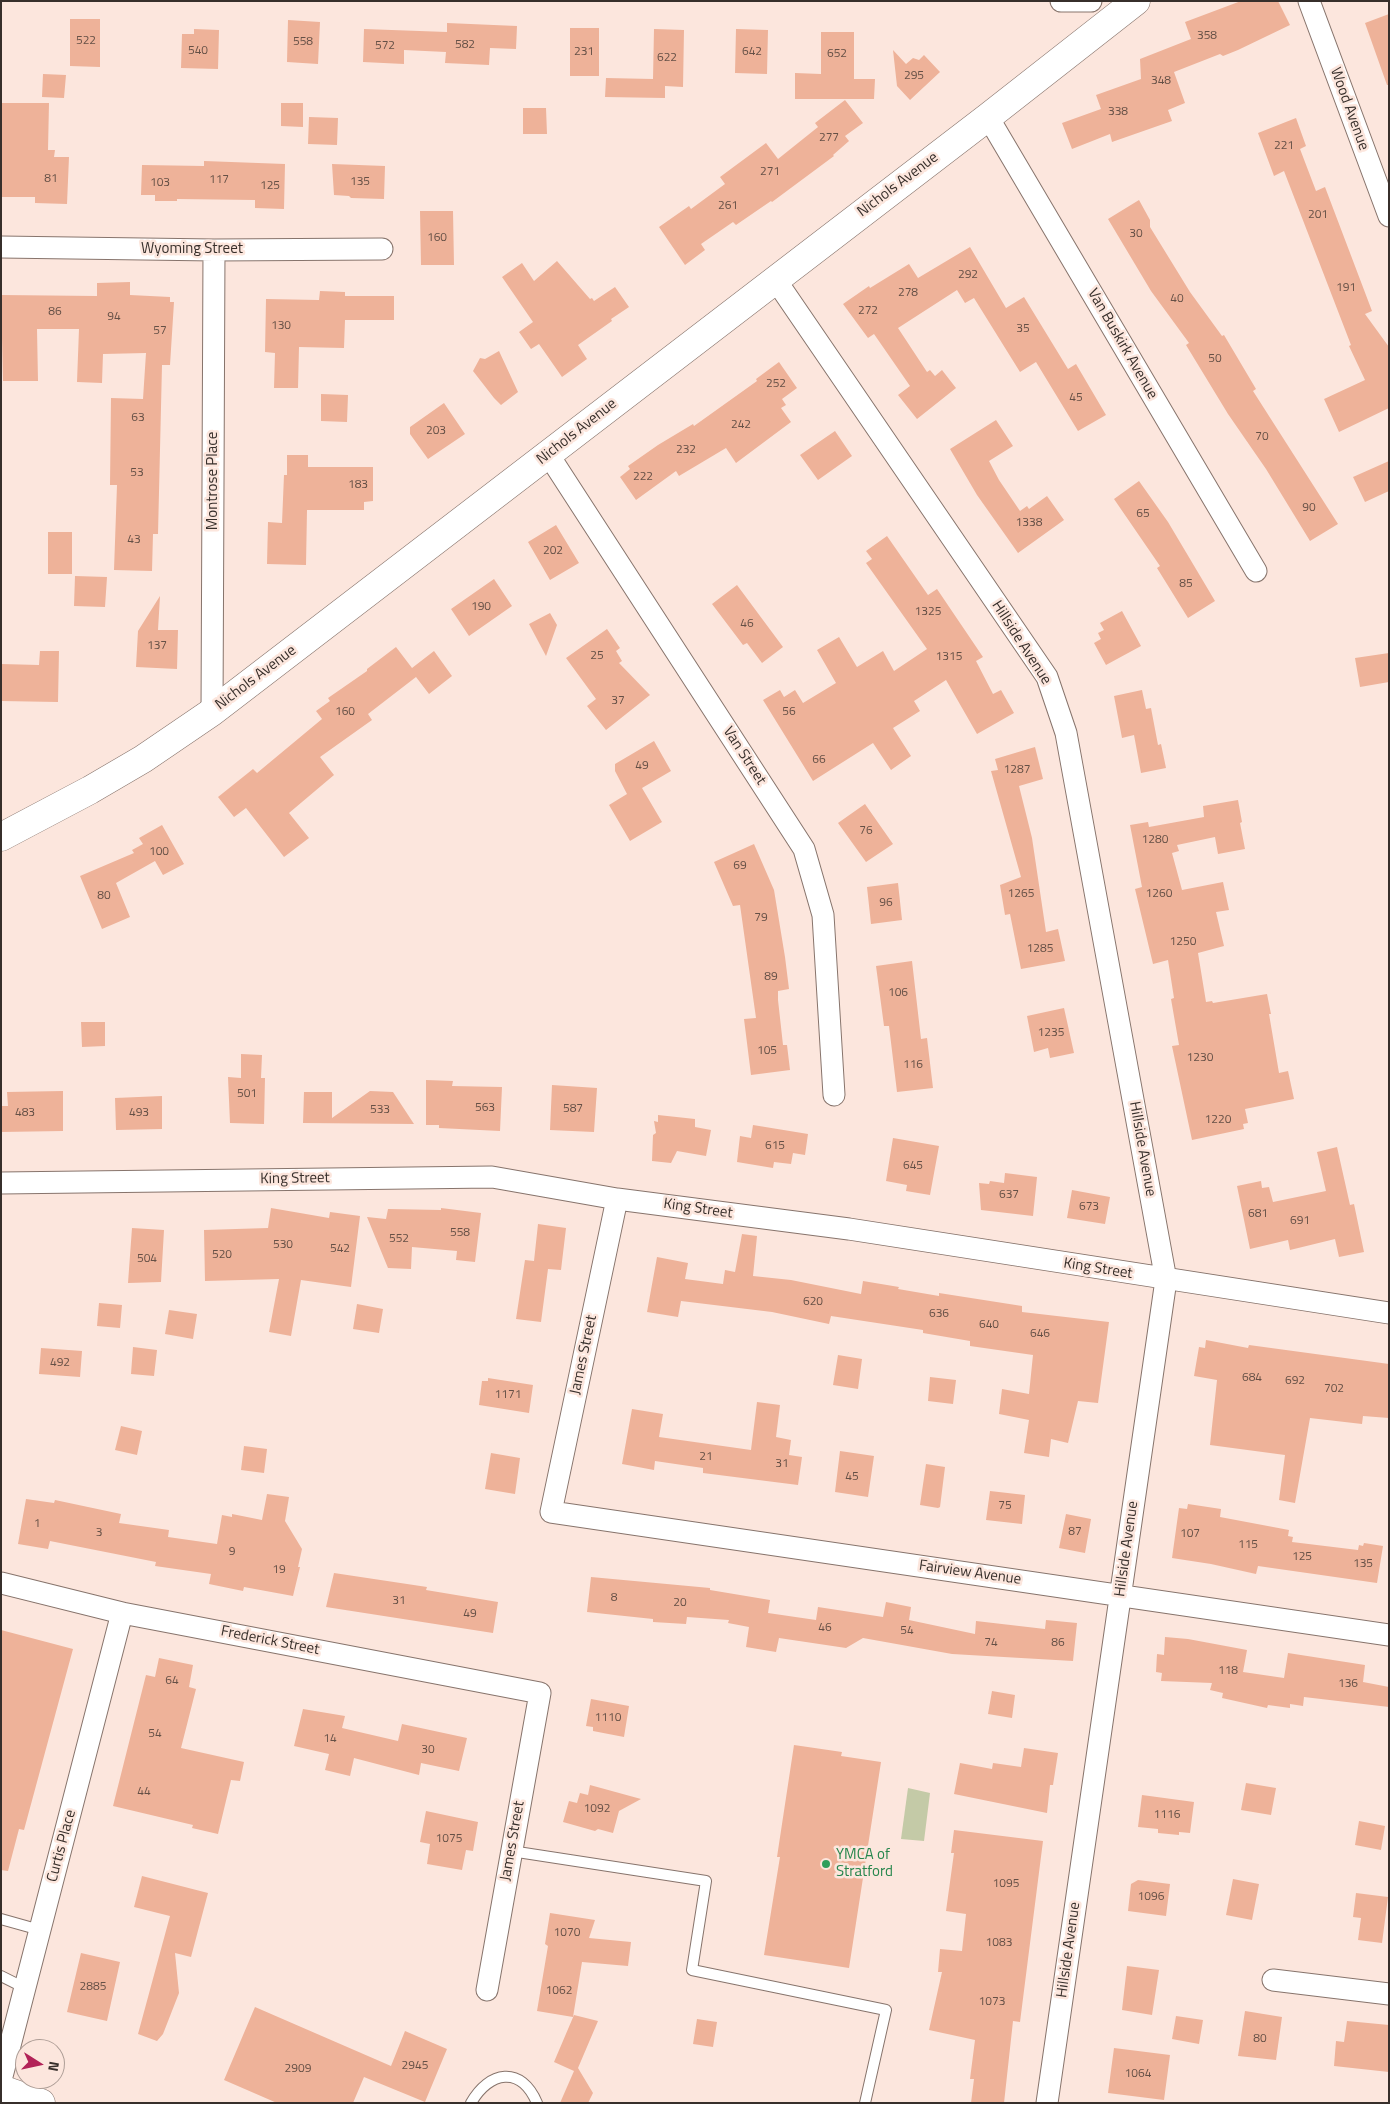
<!DOCTYPE html>
<style>
body{margin:0}
#map{position:relative;width:1390px;height:2104px;overflow:hidden;background:#fce6dd;font-family:"Titillium Web",sans-serif}
canvas{display:block}
.frame{position:absolute;inset:0;border:2px solid #372f2b;pointer-events:none}
.north{position:absolute;left:15px;top:2039px;width:50px;height:50px;box-sizing:border-box;background:#fce6dd;border:1px solid #ad9d96;border-radius:50%;rotate:100deg;font-size:14px;font-weight:700;line-height:20px;text-align:center;color:#372f2b}
.north::after{content:'';display:block;margin:auto;width:18px;height:22px;background:#b22358;clip-path:polygon(50% 0,100% 100%,50% 72%,0 100%)}
</style>
<div id="map">
<canvas width="1390" height="2104"></canvas>
<div class="frame"></div>
<div class="north">N</div>
</div>
<script>
const c = document.querySelector('canvas').getContext('2d');
c.lineJoin = 'round';
function fillPath(path, color) { c.fillStyle = color; c.fill(path, 'evenodd'); }
function stroke(path, color, width, dash) { c.strokeStyle = color; c.lineWidth = width; c.lineCap = dash ? 'butt' : 'round'; c.setLineDash(dash || []); c.stroke(path); }
function write(font, color, halo, rows, align = 'center') {
  c.font = font + ' "Titillium Web",sans-serif'; c.lineWidth = 5; c.setLineDash([]); c.textBaseline = 'middle'; c.strokeStyle = halo; c.fillStyle = color; for (const [text, x, y, turn = 0] of rows) {
    c.save(); c.translate(x, y); c.rotate((+turn || 0) * Math.PI / 180); c.textAlign = isNaN(turn) ? turn : align; if (halo) c.strokeText(text, 0, 0); c.fillText(text, 0, 0); c.restore();
  }
}
fillPath(new Path2D(`
 M908 1788 930 1793 924 1841 901 1839Z`), '#c4caa7');
fillPath(new Path2D(`
 M1241 1H1278L1290 25 1238 50 1223 56 1220 54 1174 72 1185 103 1168 110 1172 121 1112 142 1110 134 1072 149 1062 123 1101 109 1096 95 1141 79 1140 59 1191 39 1185 22Z
 M1389 14V85H1387L1365 23Z
 M70 19H100V67L70 66Z
 M288 20 320 22 318 64 287 62Z
 M447 23 517 26 516 49 490 48 489 65 445 63 446 52 404 50V64L363 62 364 29 447 32Z
 M570 28H599V76H570Z
 M194 29 219 30 218 69 181 68 182 34H194Z
 M654 29 684 30 683 87 665 86V98L605 97 606 78 653 79Z
 M736 29 768 30 767 74 735 73Z
 M821 32H854V79H875L874 99H795V73L821 74Z
 M893 50 906 64 913 58 919 60 924 55 940 72 910 100 897 86Z
 M43 74 66 75 64 98 42 97Z
 M845 100 863 123 845 136 849 141 833 155 834 156 772 202 771 201 736 225 733 222 701 244 705 250 685 265 659 227 689 206 691 209 725 184 720 177 766 143 778 159 818 127 815 123Z
 M1 103H49L48 150H55L54 157H69L67 204 35 203V197H1Z
 M281 103H303V127L281 126Z
 M523 108H546L547 134H523Z
 M309 117 338 118 337 145 308 144Z
 M1296 118 1306 146 1300 149 1316 191 1325 187 1372 311 1365 314 1389 347V408L1339 432 1324 399 1365 380 1349 346 1351 345 1284 171 1274 176 1258 133Z
 M204 161 285 164 284 209 255 208V200L177 199V201H155V195H141L142 165 204 166Z
 M332 164 385 166 384 199 351 198 349 196 334 195Z
 M1139 200 1150 220V227L1190 292 1222 336 1224 335 1256 389 1253 391 1338 524 1310 541 1266 469 1228 414 1186 345 1189 343 1151 291 1108 219Z
 M420 211H453L454 265H421Z
 M970 247 1006 308 1024 297 1068 369 1076 364 1106 415 1078 431 1036 362 1020 372 974 298 965 303 957 290 898 328 927 372 930 370 935 376 942 370 956 388 917 419 898 395 910 386 874 334 868 338 843 304 869 286 870 288 909 264 918 278Z
 M557 261 590 299 592 298 594 301 615 287 629 307 611 319 612 321 578 345 587 359 562 377 539 344 531 349 519 332 533 322 502 277 522 263 534 281Z
 M130 282V295L170 297V302H174L170 365H162L158 534H153L152 571 114 570 117 485H110L111 398 143 399 146 353 103 354 102 383 77 382 79 329H37L38 381H3L1 295 97 296V283Z
 M320 291 345 292V296H394V320H345L344 348 299 347 298 388H274L275 353 265 352 266 299 319 300Z
 M499 351 518 392 501 405 494 398 473 371 480 358 485 359Z
 M779 362 797 388 782 399 786 405 781 408 791 422 736 463 726 448 679 476 676 471 636 500 620 477 630 469 628 466 658 445 693 424 694 426 757 381 756 379Z
 M321 394 348 395 347 422 321 421Z
 M444 403 465 434 428 459 410 434V427Z
 M996 420 1013 446 989 461 999 480 1020 511 1027 506 1029 509 1047 496 1064 520 1018 553 977 495 950 449Z
 M835 431 852 456 818 480 800 455Z
 M287 455H308V467H373V501L364 502V510H307L306 565 267 564 268 522 282 523 284 475H287Z
 M1389 461V491L1365 502 1353 477Z
 M1139 481 1168 522 1215 601 1188 618 1157 568 1160 566 1114 499Z
 M556 525 579 563 550 580 528 542Z
 M48 532H72V574H48Z
 M887 536 928 595 937 589 983 657 976 661 993 694 1001 690 1014 713 977 734 946 680 914 701 920 711 893 728 911 756 891 770 873 743 813 781 763 700 780 690 784 697 795 690 803 703 836 683 817 650 839 637 857 667 883 651 894 671 927 649 866 563 872 559 866 551Z
 M75 576 107 577 105 607 74 606Z
 M494 579 512 606 469 636 451 609Z
 M737 585 783 647 762 663 747 643 743 645 712 604Z
 M160 596 158 630H178L177 669 136 667 138 631Z
 M1122 611 1141 646 1106 665 1094 643 1101 639 1098 633 1104 630 1100 623Z
 M550 613 557 625 546 656 529 624Z
 M607 629 620 648 616 651 622 661 619 663 650 695 606 730 587 706 596 699 566 658Z
 M396 647 412 668 434 651 452 676 429 694 416 677 368 714 372 720 320 757 334 775 289 813 309 838 284 857 246 808 234 817 218 797 253 769 257 773 322 719 316 711 330 701 328 698 367 671V669Z
 M40 651H59L58 702 1 701V664L39 665Z
 M1389 653V682L1360 687 1355 658Z
 M1142 690 1146 709 1151 708 1158 745 1161 744 1166 768 1141 773 1134 735 1122 738 1114 696Z
 M654 741 671 771 642 788 662 822 630 841 609 805 627 794 615 771V764Z
 M1035 747 1043 779 1019 786 1032 838 1046 932 1058 929 1065 961 1021 969 1010 914 1005 915 1000 885 1021 877 991 771 998 770 995 759Z
 M1238 800 1242 822 1240 823 1245 849 1218 854 1215 837 1177 845 1179 851 1172 853 1182 890 1223 882 1229 910 1216 912 1224 946 1198 953 1206 1002 1212 1001 1213 1003 1267 994 1271 1014H1269L1279 1073 1288 1071 1294 1099 1245 1109 1248 1123 1243 1124 1244 1129 1192 1140 1172 1046 1179 1045 1171 999 1174 998 1168 960 1153 964 1135 889 1142 887 1130 825 1148 822 1149 827 1204 817 1203 806Z
 M865 804 893 844 866 862 838 823Z
 M162 825 184 864 163 875 155 861 116 883 130 917 102 929 80 876 134 853 132 850 143 844 139 838Z
 M754 844 774 890 785 957 789 989 778 991V1000L783 1045H787L790 1070 751 1075 744 1019 756 1018 740 905 733 906 714 862Z
 M898 883 902 920 871 924 867 887Z
 M912 961 921 1039 927 1038 933 1088 897 1092 889 1026H884L876 966Z
 M1064 1008 1074 1053 1050 1058 1048 1048 1034 1052 1027 1016Z
 M81 1022H105V1046L82 1047Z
 M241 1054 262 1055 261 1078H265L264 1124 230 1123 228 1077 241 1078Z
 M426 1080 453 1081 452 1086 502 1087 500 1131 439 1128V1125H426Z
 M552 1085 597 1088 594 1132 550 1130Z
 M63 1091V1131L1 1132V1106H8L7 1092Z
 M370 1091 393 1092 414 1124 303 1123 304 1092H332V1118Z
 M162 1096V1129L116 1130 115 1098Z
 M658 1115 695 1119V1127L711 1130 706 1156 677 1151 671 1163 652 1161 653 1135 656 1133 654 1121 658 1122Z
 M753 1125 808 1134 805 1155 793 1153 791 1164 774 1162 773 1168 737 1162 740 1136 751 1138Z
 M893 1138 939 1146 930 1195 906 1191 907 1185 886 1181Z
 M1337 1147 1350 1205 1354 1204 1364 1252 1339 1257 1335 1239 1290 1250 1288 1240 1250 1249 1237 1186 1261 1181 1262 1188 1269 1187 1273 1202 1326 1191 1317 1152Z
 M1005 1173 1037 1177 1033 1216 981 1210 979 1183 989 1184 990 1181 1004 1183Z
 M1072 1190 1110 1197 1105 1224 1067 1218Z
 M271 1208 329 1218 330 1212 360 1216 351 1287 301 1280 291 1336 269 1332 279 1279 205 1281 204 1230 268 1228Z
 M441 1208 481 1213 475 1262 456 1260 457 1251 412 1247 411 1269 388 1268 367 1217 386 1219 388 1209 441 1210Z
 M538 1224 566 1228 561 1270 548 1269 541 1322 516 1319 525 1260 534 1261Z
 M132 1228 164 1230 161 1282 128 1283Z
 M742 1234 757 1236 753 1276 791 1280 861 1294 863 1281 899 1287 898 1289 939 1296V1293L1022 1306V1312L1109 1322 1098 1403 1078 1401 1068 1443 1051 1439 1049 1457 1024 1453 1029 1420 999 1414 1002 1389 1029 1394 1033 1355 970 1346V1341L923 1333V1330L831 1316 829 1324 772 1312 681 1301 678 1317 647 1312 657 1257 688 1263 685 1279 723 1284 725 1270 735 1272Z
 M99 1303 122 1305 120 1328 97 1326Z
 M357 1304 383 1309 379 1333 353 1329Z
 M169 1310 197 1314 193 1339 165 1334Z
 M1206 1340 1248 1348 1249 1345 1389 1364V1418L1363 1416 1362 1424 1310 1418 1295 1503 1279 1500 1285 1455 1210 1445 1217 1380 1194 1376 1199 1347 1205 1348Z
 M133 1347 157 1350 154 1376 131 1374Z
 M41 1348 82 1351 80 1377 39 1374Z
 M838 1355 862 1359 858 1389 833 1385Z
 M930 1377 956 1380 953 1404 928 1401Z
 M488 1378 533 1385 529 1413 479 1405 482 1381H488Z
 M757 1402 780 1405 776 1437 791 1440 789 1455 802 1457 798 1485 703 1473V1468L655 1461 654 1470 622 1464 632 1409 663 1414 659 1437 751 1450Z
 M121 1426 142 1431 137 1455 115 1450Z
 M244 1446 267 1449 264 1473 241 1470Z
 M840 1451 874 1456 868 1497 835 1492Z
 M491 1453 520 1458 515 1494 485 1489Z
 M926 1464 945 1467 940 1507 938 1508 920 1505Z
 M990 1491 1025 1495 1022 1524 986 1520Z
 M267 1494 289 1497 285 1521 302 1549 298 1567H300L293 1596 244 1587 243 1591 209 1584 211 1574 155 1566 156 1562 50 1541 48 1549 18 1544 26 1499 54 1503 55 1500 121 1514 119 1523 169 1530 168 1537 217 1544 222 1515 232 1517V1514L262 1520Z
 M1188 1504 1221 1509 1220 1517 1289 1530 1288 1536 1293 1537 1292 1542 1358 1550 1359 1545 1363 1546 1364 1543 1383 1546 1377 1583 1258 1566 1256 1574 1211 1564 1172 1558 1179 1508 1187 1509Z
 M1066 1514 1091 1519 1085 1553 1059 1548Z
 M334 1573 427 1587 426 1590 498 1602 493 1633 326 1607Z
 M591 1577 710 1588V1590L770 1600 768 1613 816 1620 818 1607 883 1617 886 1602 911 1607 909 1620 975 1634 976 1621 1045 1629 1046 1620 1077 1623 1073 1661 952 1654 863 1638 846 1648 779 1638 776 1652 746 1647 749 1627 728 1623 729 1620 687 1617 686 1624 653 1622V1619L587 1612Z
 M1 1630 73 1649 24 1830 19 1829 8 1871 1 1870Z
 M1165 1637 1188 1639 1247 1650 1243 1672 1284 1678 1288 1653 1365 1665 1363 1682 1389 1687V1707L1304 1697 1303 1706 1290 1704V1708L1268 1705 1267 1708 1222 1698 1223 1693 1210 1690 1212 1683 1161 1681 1162 1673 1156 1672 1157 1654 1164 1655Z
 M159 1658 193 1665 189 1687 196 1689 181 1748 244 1762 240 1781 231 1780 218 1834 192 1828 193 1825 113 1806 146 1675 155 1677Z
 M992 1691 1015 1695 1012 1718 988 1714Z
 M591 1699 629 1706 624 1737 593 1731V1727L586 1726Z
 M303 1709 345 1716 342 1728 398 1741 402 1724 467 1738 459 1771 421 1763 419 1775 354 1758 350 1776 325 1770 329 1754 294 1746Z
 M794 1745 842 1752 841 1756 881 1762 849 1968 764 1955 780 1857H777Z
 M1024 1748 1058 1753 1053 1785H1050L1047 1813 954 1794 960 1763 992 1769 993 1763 1021 1767Z
 M1246 1783 1276 1788 1271 1815 1241 1810Z
 M590 1785 641 1799 619 1811 613 1833 598 1829 595 1831 563 1822 569 1801 577 1803 580 1793 588 1795Z
 M1142 1795 1194 1802 1190 1833 1179 1832V1835L1158 1833V1829L1138 1827Z
 M426 1811 478 1822 473 1851 466 1850 462 1870 427 1864 430 1844 420 1842Z
 M1359 1821 1385 1826 1381 1850 1355 1845Z
 M954 1830 1043 1841 1020 2022 1013 2021 1004 2103H971L974 2079H970L975 2040 929 2030 942 1972H938L940 1949 962 1951 966 1914 946 1911 954 1853H951Z
 M142 1876 208 1893 191 1957 175 1953 179 1993 163 2034 157 2041 138 2034 170 1916 134 1907Z
 M1233 1879 1259 1884 1252 1920 1226 1915Z
 M1138 1880 1170 1884 1166 1916 1128 1911 1131 1884Z
 M1356 1893 1388 1897 1382 1943 1358 1940 1361 1918 1353 1917Z
 M550 1913 595 1920 589 1938 631 1942 628 1966 582 1962 573 2017 537 2011 548 1946 545 1944Z
 M81 1953 120 1962 107 2021 67 2012Z
 M1127 1966 1159 1970 1152 2015 1122 2010Z
 M255 2007 391 2066 405 2031 447 2049 425 2102 364 2077 353 2103H277L224 2080Z
 M1245 2011 1282 2017 1276 2060 1238 2056Z
 M574 2015 598 2021 578 2068 593 2093 588 2103H560L574 2071 554 2062Z
 M1176 2016 1203 2020 1199 2044 1172 2039Z
 M697 2019 717 2022 713 2047 693 2044Z
 M1347 2021 1389 2025V2072L1334 2066 1336 2041 1344 2042Z
 M1114 2048 1170 2055 1164 2100 1108 2093Z`), '#eeb299');
const service = new Path2D(`
 M511 1851 706 1881 692 1970 886 2010 865 2103
 M1 1919 40 1930
 M1 1976 25 1988
 M471 2103C489 2071 521 2065 537 2103`);
const minor = new Path2D(`
 M1061 1H1091
 M1309 1 1389 216
 M988 117 1256 571
 M1 247 214 250 382 249
 M775 279 1047 677 1066 733 1166 1280 1047 2103
 M548 454 804 849 823 915 834 1095
 M212 712 214 250
 M1 1183 492 1177 617 1199 849 1229 1389 1313
 M617 1199 551 1512 1389 1635
 M1 1583 122 1613 540 1693 487 1990
 M1273 1980 1389 1994
 M1 2080 122 1613`);
const secondary = new Path2D(`
 M1 837 90 790 143 759 212 712 988 117 1136 1`);
const primary = new Path2D(`
 M1 2089 41 2103`);
stroke(service, '#87746c', 12);
stroke(minor, '#87746c', 23);
stroke(secondary, '#87746c', 29);
stroke(primary, '#87746c', 29);
stroke(service, '#fff', 10);
stroke(minor, '#fff', 21);
stroke(secondary, '#fff', 28);
stroke(primary, '#fff', 28);
for (const [x, y, r, color] of [
 [826,1864,5,"#2e9e5b"]
]) { const dot = new Path2D(); dot.arc(x, y, r, 0, 2 * Math.PI); c.fillStyle = color; c.fill(dot); stroke(dot, '#fce6dd', 2); }
write('12px', '#655046', null, [
 ["358",1207,36],
 ["522",86,41],
 ["558",303,42],
 ["582",465,45],
 ["572",385,46],
 ["540",198,51],
 ["231",584,52],
 ["642",752,52],
 ["652",837,54],
 ["622",667,58],
 ["295",914,76],
 ["348",1161,81],
 ["338",1118,112],
 ["277",829,138],
 ["221",1284,146],
 ["271",770,172],
 ["81",51,179],
 ["117",219,180],
 ["135",360,182],
 ["103",160,183],
 ["125",270,186],
 ["261",728,206],
 ["201",1318,215],
 ["30",1136,234],
 ["160",437,238],
 ["292",968,275],
 ["191",1346,288],
 ["278",908,293],
 ["40",1177,299],
 ["272",868,311],
 ["86",55,312],
 ["94",114,317],
 ["130",281,326],
 ["35",1023,329],
 ["57",160,331],
 ["50",1215,359],
 ["252",776,384],
 ["45",1076,398],
 ["63",138,418],
 ["242",741,425],
 ["203",436,431],
 ["70",1262,437],
 ["232",686,450],
 ["53",137,473],
 ["222",643,477],
 ["183",358,485],
 ["90",1309,508],
 ["65",1143,514],
 ["1338",1029,523],
 ["43",134,540],
 ["202",553,551],
 ["85",1186,584],
 ["190",481,607],
 ["1325",928,612],
 ["46",747,624],
 ["137",157,646],
 ["25",597,656],
 ["1315",949,657],
 ["37",618,701],
 ["160",345,712],
 ["56",789,712],
 ["66",819,760],
 ["49",642,766],
 ["1287",1017,770],
 ["76",866,831],
 ["1280",1155,840],
 ["100",159,852],
 ["69",740,866],
 ["1265",1021,894],
 ["1260",1159,894],
 ["80",104,896],
 ["96",886,903],
 ["79",761,918],
 ["1250",1183,942],
 ["1285",1040,949],
 ["89",771,977],
 ["106",898,993],
 ["1235",1051,1033],
 ["105",767,1051],
 ["1230",1200,1058],
 ["116",913,1065],
 ["501",247,1094],
 ["563",485,1108],
 ["587",573,1109],
 ["533",380,1110],
 ["483",25,1113],
 ["493",139,1113],
 ["1220",1218,1120],
 ["615",775,1146],
 ["645",913,1166],
 ["637",1009,1195],
 ["673",1089,1207],
 ["681",1258,1214],
 ["691",1300,1221],
 ["558",460,1233],
 ["552",399,1239],
 ["530",283,1245],
 ["542",340,1249],
 ["520",222,1255],
 ["504",147,1259],
 ["620",813,1302],
 ["636",939,1314],
 ["640",989,1325],
 ["646",1040,1334],
 ["492",60,1363],
 ["684",1252,1378],
 ["692",1295,1381],
 ["702",1334,1389],
 ["1171",508,1395],
 ["21",706,1457],
 ["31",782,1464],
 ["45",852,1477],
 ["75",1005,1506],
 ["1",37,1524],
 ["87",1075,1532],
 ["3",99,1533],
 ["107",1190,1534],
 ["115",1248,1545],
 ["9",232,1552],
 ["125",1302,1557],
 ["135",1363,1564],
 ["19",279,1570],
 ["8",614,1598],
 ["31",399,1601],
 ["20",680,1603],
 ["49",470,1614],
 ["46",825,1628],
 ["54",907,1631],
 ["74",991,1643],
 ["86",1058,1643],
 ["118",1228,1671],
 ["64",172,1681],
 ["136",1348,1684],
 ["1110",608,1718],
 ["54",155,1734],
 ["14",330,1739],
 ["30",428,1750],
 ["44",144,1792],
 ["1092",597,1809],
 ["1116",1167,1815],
 ["1075",449,1839],
 ["1095",1006,1884],
 ["1096",1151,1897],
 ["1070",567,1933],
 ["1083",999,1943],
 ["2885",93,1987],
 ["1062",559,1991],
 ["1073",992,2002],
 ["80",1260,2039],
 ["2945",415,2066],
 ["2909",298,2069],
 ["1064",1138,2074]
]);
write('15px', '#372f2b', '#fce6dd', [
 ["Wood Avenue",1349,109,70],
 ["Nichols Avenue",898,185,-37],
 ["Wyoming Street",192,249],
 ["Van Buskirk Avenue",1122,344,60],
 ["Nichols Avenue",577,432,-38],
 ["Montrose Place",213,481,-90],
 ["Hillside Avenue",1021,643,57],
 ["Nichols Avenue",256,678,-37],
 ["Van Street",744,756,57],
 ["Hillside Avenue",1142,1149,80],
 ["King Street",295,1179,-1],
 ["King Street",698,1209,8],
 ["King Street",1098,1269,9],
 ["James Street",584,1355,-78],
 ["Hillside Avenue",1127,1549,-82],
 ["Fairview Avenue",970,1573,8],
 ["Frederick Street",270,1641,11],
 ["James Street",513,1841,-80],
 ["Curtis Place",62,1846,-75],
 ["Hillside Avenue",1069,1950,-82]
]);
write('15px', '#27864d', '#fce6dd', [
 ["YMCA of",836,1855],
 ["Stratford",836,1872]
], 'left');
</script>
